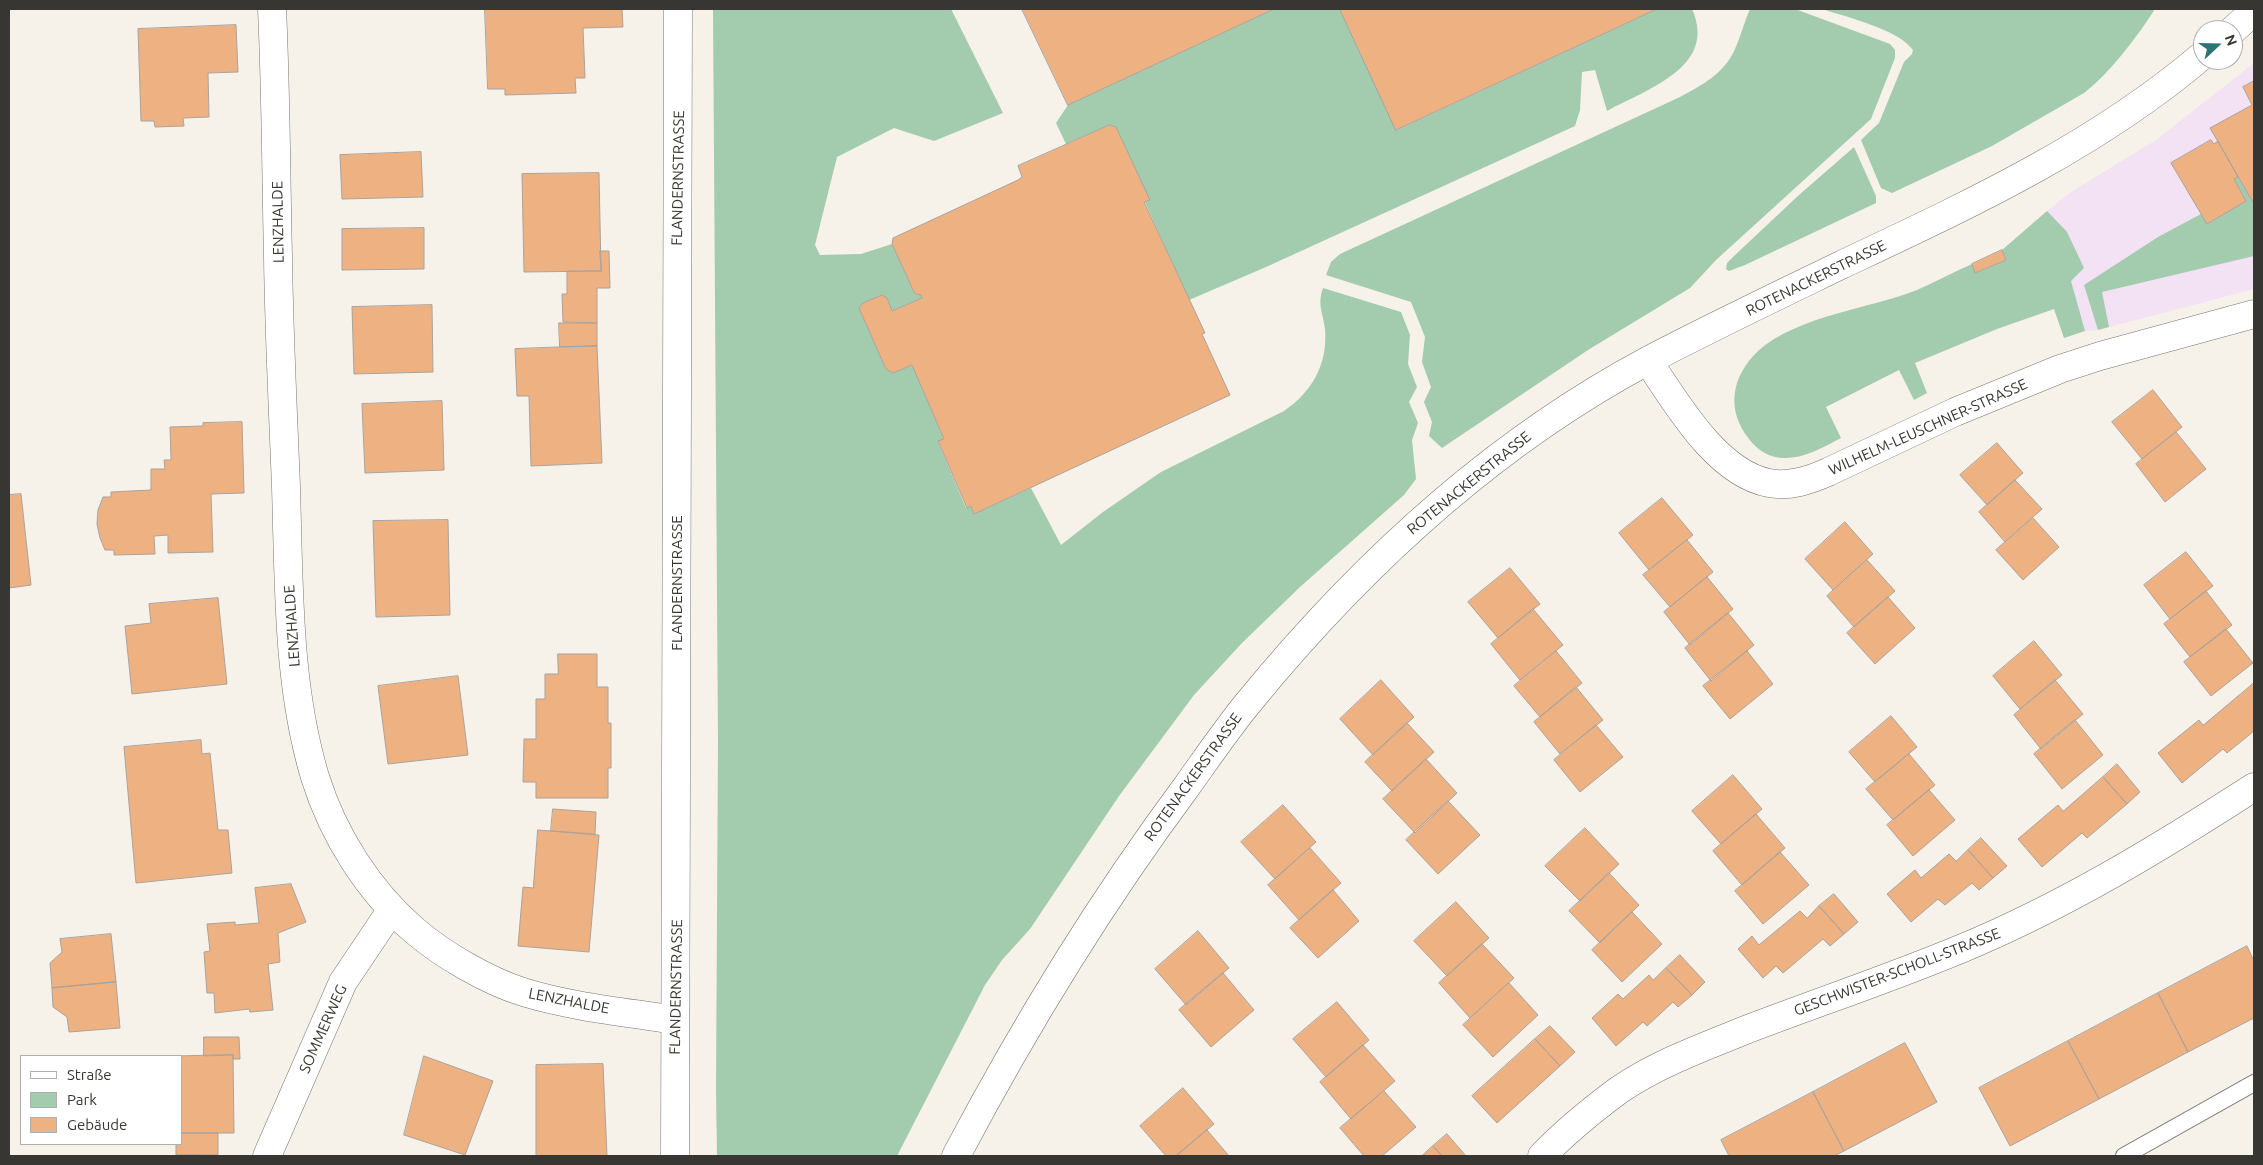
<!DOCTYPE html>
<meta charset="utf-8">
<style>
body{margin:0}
#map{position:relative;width:2263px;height:1165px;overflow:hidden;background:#f6f1e9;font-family:Ubuntu,sans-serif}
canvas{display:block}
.frame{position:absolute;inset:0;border:10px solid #373632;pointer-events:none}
.legend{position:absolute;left:20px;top:1055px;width:162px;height:90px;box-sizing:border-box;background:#fff;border:1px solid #afafad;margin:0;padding:6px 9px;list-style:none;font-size:15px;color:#373632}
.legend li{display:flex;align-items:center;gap:10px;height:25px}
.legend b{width:25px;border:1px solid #afafad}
.north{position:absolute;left:2193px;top:20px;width:50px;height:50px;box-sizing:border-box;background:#fff;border:1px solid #afafad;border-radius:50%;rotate:69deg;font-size:14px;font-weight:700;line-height:20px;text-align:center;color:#373632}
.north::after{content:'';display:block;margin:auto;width:18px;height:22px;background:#2b7575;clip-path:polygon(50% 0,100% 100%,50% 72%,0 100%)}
</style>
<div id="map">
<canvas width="2263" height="1165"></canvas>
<div class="frame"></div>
<ul class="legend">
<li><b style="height:6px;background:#fff"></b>Straße</li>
<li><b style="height:14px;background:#a3cbae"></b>Park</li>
<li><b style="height:14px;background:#eeb282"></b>Gebäude</li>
</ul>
<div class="north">N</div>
</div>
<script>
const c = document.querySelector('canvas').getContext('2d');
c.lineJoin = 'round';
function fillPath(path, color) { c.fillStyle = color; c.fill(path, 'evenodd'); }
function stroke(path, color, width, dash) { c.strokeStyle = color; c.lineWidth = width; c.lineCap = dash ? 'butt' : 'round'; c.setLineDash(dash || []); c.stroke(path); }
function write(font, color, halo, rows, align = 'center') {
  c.font = font + ' Ubuntu,sans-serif'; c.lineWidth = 5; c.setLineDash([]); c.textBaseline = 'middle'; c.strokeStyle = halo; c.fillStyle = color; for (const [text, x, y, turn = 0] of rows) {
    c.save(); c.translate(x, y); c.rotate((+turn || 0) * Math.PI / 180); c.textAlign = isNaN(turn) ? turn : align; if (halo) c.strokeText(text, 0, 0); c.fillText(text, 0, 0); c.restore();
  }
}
fillPath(new Path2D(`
 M2254 63V289L2098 330 2085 331 2047 211 2071 192 2156 140Z`), '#f2e2f4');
fillPath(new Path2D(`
 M713 9H951L1003 113 934 141 894 128 837 157 815 245 820 255 861 254 892 244 914 292 915 294 921 295 922 298 892 311 887 298 882 295 863 303 859 308 886 369 893 373 912 365 944 439 938 442 966 508 971 506 974 514 1031 488 1061 545 1103 512 1161 472 1284 411C1312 392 1328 364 1325 329 1323 312 1317 305 1323 288L1401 312 1410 335 1408 364 1417 387 1409 402 1418 423 1412 440 1416 479 1404 495 1300 587 1242 643 1194 695 1119 796 1030 929 1002 960 985 985 897 1156H717L716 1090 718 741Z
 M1274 9H1340L1397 130 1657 9H1692C1718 67 1647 89 1607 111L1595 70 1582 72 1580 110 1575 126 1266 267 1189 300 1145 202 1149 200 1116 127 1110 125 1066 144 1056 123 1068 105Z
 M1750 9H1795L1890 44 1895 50V58L1871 119 1716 260 1690 288 1588 350 1442 448 1429 436 1432 422 1424 402 1431 387 1422 362 1425 337 1411 302 1326 275 1331 262 1340 254 1680 97C1702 85 1724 74 1735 49 1741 36 1744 22 1750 9Z
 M1822 9H2155C2137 37 2110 73 2084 93L1992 146 1892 193 1881 188 1861 140 1879 123 1904 62 1912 54 1913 50C1898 29 1846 17 1822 9Z
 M1854 147 1876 196V203L1745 265 1729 271 1726 269 1727 263 1734 256 1799 195Z
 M2238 177 2254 204V256L2102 292 2109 327 2098 330 2084 285 2158 237 2201 214 2207 224 2246 201 2234 179Z
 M2047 211 2067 232 2084 268 2071 281 2085 331 2064 338 2054 309 1997 329 1915 363 1927 393 1914 400 1899 370 1826 407 1841 438C1823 447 1806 458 1785 458 1770 458 1758 451 1749 439 1726 410 1731 377 1758 351 1797 316 1868 309 1917 290 1935 282 1954 272 1972 264L1976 273 2006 260 2002 250Z`), '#a3cbae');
const building = new Path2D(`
 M485 9H622L623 27 583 28 585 78H575L576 93 505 95V89H488Z
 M1022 9H1274L1068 105Z
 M1340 9H1657L1396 130Z
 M236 25 238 72 208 73 209 117 183 118 184 126 155 127 154 121H141L138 29Z
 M2254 81V204L2210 128 2252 105 2243 87Z
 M1110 125 1116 127 1150 200 1144 202 1205 333 1202 334 1230 395 974 514 971 506 967 508 938 441 944 439 912 365 893 373 886 369 859 308 863 303 882 295 887 298 892 311 922 298 921 295 915 294 914 292 892 244 893 238 1018 180 1022 177 1018 166Z
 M2211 140 2214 144 2218 141 2238 177 2234 179 2246 201 2207 224 2171 163Z
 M421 152 423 197 342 199 340 155Z
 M599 173 601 271 524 272 522 174Z
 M424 228V269L342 270V229Z
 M2002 250 2006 260 1975 273 1972 264Z
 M600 251H609L610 288H597V323L563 322 562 294H567V271H601Z
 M432 305 433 372 354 374 352 307Z
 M559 323H597V346L560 347Z
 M597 346 602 463 531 466 529 396H517L515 349Z
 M2153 390 2182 427 2142 459 2112 422Z
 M442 401 444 470 365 473 362 404Z
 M242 422 244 493 211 494 213 552 168 553V535L154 536 155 554 114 555V550H105L100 538 97 524 98 510 103 497H111V492L151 490V469H165L164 460H171L170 427 203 426V423Z
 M2176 432 2206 469 2165 502 2136 464Z
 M1997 443 2023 473 1987 505 1960 475Z
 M2015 480 2042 509 2005 542 1979 512Z
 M21 494 31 585 9 588V495Z
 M1662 498 1693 535 1649 570 1619 533Z
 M2033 518 2059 547 2023 580 1996 550Z
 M448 520 450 615 376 617 373 521Z
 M1845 522 1873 554 1833 590 1805 559Z
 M1687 540 1713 572 1670 607 1643 575Z
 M2186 552 2213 586 2170 619 2144 585Z
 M1867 560 1895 591 1854 627 1827 596Z
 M1510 568 1540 604 1498 638 1468 602Z
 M1707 577 1733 609 1690 645 1664 612Z
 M2206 591 2232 625 2190 657 2164 624Z
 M1888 597 1915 628 1875 664 1847 633Z
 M218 598 227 684 132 694 125 626 151 623 149 604Z
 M1533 609 1563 645 1520 680 1491 644Z
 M1728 613 1754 645 1711 681 1685 648Z
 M2226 629 2253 663 2211 696 2184 662Z
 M2034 641 2062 675 2020 709 1993 676Z
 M1556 651 1582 683 1540 717 1514 686Z
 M1747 651 1773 684 1730 719 1703 686Z
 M558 654H597V687H608V723H611V768H608V798H536V782H523L524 739H536V699H545V674H558Z
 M458 676 468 755 388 764 378 686Z
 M1381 680 1414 717 1373 755 1340 719Z
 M2055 680 2083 714 2041 749 2014 715Z
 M2254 683V731L2227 753 2223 749 2182 783 2158 753 2199 720 2203 725Z
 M1576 687 1603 720 1560 754 1534 722Z
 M1891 716 1917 747 1875 782 1849 752Z
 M2075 720 2103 755 2062 789 2034 754Z
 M1407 723 1434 752 1392 791 1365 762Z
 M1596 725 1623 757 1580 792 1554 760Z
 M201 740 202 754 210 753 218 830H228L232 873 136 883 124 747Z
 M1909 754 1935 785 1893 820 1866 789Z
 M1426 759 1457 793 1415 833 1383 799Z
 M2117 764 2140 792 2127 804 2103 777Z
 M1733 775 1762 809 1721 844 1692 811Z
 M2103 777 2127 804 2087 838 2082 833 2042 867 2018 839 2058 805 2063 811Z
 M1929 790 1955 820 1913 856 1887 825Z
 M1448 801 1480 835 1438 874 1406 840Z
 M1283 805 1316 842 1275 879 1241 842Z
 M553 809 596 812 595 834 551 831Z
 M1756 814 1785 848 1742 885 1713 851Z
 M1585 828 1619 864 1580 901 1545 866Z
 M538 830 599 835 589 952 518 946 523 887 533 888Z
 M1981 838 2007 866 1993 878 1968 850Z
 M1310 848 1341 883 1299 920 1268 885Z
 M1968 850 1993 878 1979 890 1972 883 1945 905 1938 899 1911 922 1887 894 1915 870 1921 878 1949 854 1956 861Z
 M1780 852 1809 885 1763 924 1735 891Z
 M1609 873 1639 905 1600 943 1569 911Z
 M291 884 306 922 278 933 280 962 268 964 273 1010 250 1012 249 1009 215 1013 214 993H207L204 952 210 951 207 924 235 922V925L259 923 255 888Z
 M1333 890 1359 921 1318 958 1290 928Z
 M1834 894 1858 922 1844 934 1819 906Z
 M1456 902 1489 938 1447 976 1414 941Z
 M1819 906 1844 934 1830 946 1823 939 1783 973 1776 966 1763 978 1738 949 1752 936 1759 945 1800 911 1807 918Z
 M1632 912 1662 944 1622 982 1592 950Z
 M1198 931 1229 968 1186 1005 1155 969Z
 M111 934 116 982 52 988 50 963 62 952 60 939Z
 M1482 944 1514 978 1470 1018 1439 983Z
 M2247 946 2254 961V1018L2188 1052 2158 993Z
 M1680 955 1705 982 1692 995 1666 968Z
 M1666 968 1692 995 1678 1007 1673 1002 1647 1026 1643 1022 1616 1046 1592 1018 1618 994 1623 999 1649 975 1653 980Z
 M1223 973 1254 1010 1211 1047 1179 1010Z
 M116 982 120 1028 69 1032 67 1017 53 1007 52 988Z
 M1509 983 1538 1015 1493 1057 1463 1025Z
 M2158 993 2188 1052 2099 1099 2068 1041Z
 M1337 1002 1369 1040 1326 1077 1293 1039Z
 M1550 1026 1575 1052 1560 1066 1535 1039Z
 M204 1037H239L240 1059H233V1055L204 1056Z
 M1535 1039 1560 1066 1497 1123 1472 1096Z
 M2068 1041 2099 1099 2010 1146 1979 1088Z
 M1905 1043 1937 1102 1844 1151 1813 1092Z
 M1363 1045 1395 1081 1351 1119 1320 1082Z
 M233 1055 234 1133H181V1056H175Z
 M424 1056 493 1081 465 1155 404 1135Z
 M603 1064 607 1156H536V1065Z
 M1183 1088 1214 1124 1176 1156H1166L1140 1126Z
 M1384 1091 1416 1127 1382 1156H1364L1340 1128Z
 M1813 1092 1844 1151 1834 1156H1729L1721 1140Z
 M1207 1130 1229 1156H1176Z
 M181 1133H218V1155H176V1144H181Z
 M1447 1134 1466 1156H1442L1433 1146Z
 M1433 1146 1442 1156H1422Z
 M176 1155H202V1156H176Z`);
fillPath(building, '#eeb282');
stroke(building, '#aaa29c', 1);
const service = new Path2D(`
 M2124 1156 2254 1083`);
const minor = new Path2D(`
 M272 9C276 92 276 174 278 257 279 334 283 410 286 487 289 583 287 684 315 777 333 835 369 892 415 931 443 955 488 981 523 992 572 1007 625 1012 675 1020
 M1648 361C1676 402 1716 473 1769 483 1790 487 1810 480 1828 472L1955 412 2060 369 2100 356 2254 314
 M267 1156 343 982 392 909
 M675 1156 678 9
 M1542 1156C1565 1132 1592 1110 1619 1090 1657 1064 1701 1048 1743 1031 1816 1003 1891 978 1963 948 2066 905 2161 847 2254 787`);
const secondary = new Path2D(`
 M2233 30 2254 11
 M956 1156C1024 1027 1100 903 1187 786 1207 758 1226 730 1248 703 1360 566 1491 444 1649 360 1712 327 1777 296 1841 265 1968 205 2095 147 2203 55`);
stroke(service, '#78756d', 18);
stroke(minor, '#78756d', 29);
stroke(secondary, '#78756d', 29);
stroke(service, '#fff', 16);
stroke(minor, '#fff', 28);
stroke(secondary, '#fff', 28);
write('15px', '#373632', '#fff', [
 ["FLANDERNSTRASSE",678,178,-89],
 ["LENZHALDE",278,222,-91],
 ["ROTENACKERSTRASSE",1816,278,-26],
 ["WILHELM-LEUSCHNER-STRASSE",1928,427,-24],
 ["ROTENACKERSTRASSE",1469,483,-39],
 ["FLANDERNSTRASSE",677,583,-90],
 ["LENZHALDE",292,626,-94],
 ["ROTENACKERSTRASSE",1193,777,-54],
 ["GESCHWISTER-SCHOLL-STRASSE",1897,972,-21],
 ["FLANDERNSTRASSE",676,987,-89],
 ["LENZHALDE",569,1001,11],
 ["SOMMERWEG",323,1029,-66]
]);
</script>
